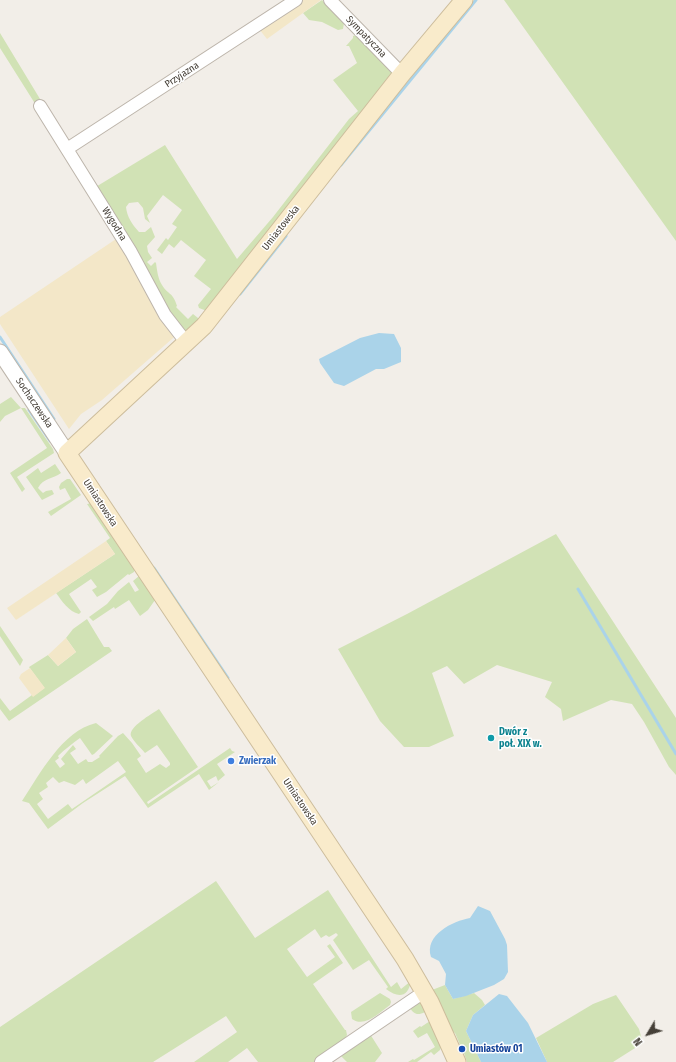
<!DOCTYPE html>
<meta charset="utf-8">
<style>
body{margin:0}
#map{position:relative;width:676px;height:1062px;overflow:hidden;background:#f2eee8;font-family:"Fira Sans Condensed",sans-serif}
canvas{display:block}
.north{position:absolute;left:628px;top:1014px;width:40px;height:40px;-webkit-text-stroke:3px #fff;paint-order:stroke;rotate:232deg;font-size:11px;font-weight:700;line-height:16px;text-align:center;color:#453f37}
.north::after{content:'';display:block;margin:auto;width:14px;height:18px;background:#453f37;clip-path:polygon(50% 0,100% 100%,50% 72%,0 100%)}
</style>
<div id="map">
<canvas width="676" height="1062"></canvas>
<div class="north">N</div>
</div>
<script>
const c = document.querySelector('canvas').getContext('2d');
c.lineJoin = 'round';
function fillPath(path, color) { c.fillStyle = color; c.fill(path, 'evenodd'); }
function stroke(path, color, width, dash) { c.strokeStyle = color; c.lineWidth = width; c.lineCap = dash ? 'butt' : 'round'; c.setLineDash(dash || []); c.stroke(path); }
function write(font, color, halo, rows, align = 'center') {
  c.font = font + ' "Fira Sans Condensed",sans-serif'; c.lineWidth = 3; c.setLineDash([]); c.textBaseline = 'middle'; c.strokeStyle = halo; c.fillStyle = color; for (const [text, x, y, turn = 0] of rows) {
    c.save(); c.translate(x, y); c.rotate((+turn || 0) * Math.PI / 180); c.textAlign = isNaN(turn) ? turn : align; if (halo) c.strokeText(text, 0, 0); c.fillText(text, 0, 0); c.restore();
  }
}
fillPath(new Path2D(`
 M322 0 344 23 343 29 338 30 322 22 309 20 303 13Z
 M504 0H676V241Z
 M0 33 94 188 165 145 237 259 273 217 349 119 358 111 333 80 357 63 349 46H346L353 38V36L356 35 394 72 207 311 199 308 198 305 211 289 194 276 206 260 181 240 174 248 169 244 162 254 157 250 166 238 168 240 177 227 172 224 182 210 163 195 147 216 150 223 145 219 143 208 138 202 129 203 126 207C127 217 132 224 139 232H145L151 227 155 237 147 246 148 252 152 258 147 262 151 266 155 262 156 263C157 270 158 279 162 285 168 295 173 292 177 306L176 307 188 319 193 314 198 318 199 322 184 333 119 237 0 48Z
 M11 397 21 408H25L53 449 54 453 17 477 25 489 22 492 10 473 47 448 21 408 5 416 0 422V404Z
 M55 464 61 473C53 479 43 478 38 488L43 493 46 491 52 490 54 494 42 500 26 477 38 468 41 473Z
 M67 479H70L81 495 51 516 48 512 71 499 65 488 60 490 59 487 61 483Z
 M92 503 135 568 134 572 129 575 128 574 106 592 97 597 92 590 97 587 91 579 69 594 81 612 79 614C69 612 62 601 56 593L115 554 106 541 110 538 87 504Z
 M556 534 676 718V775L669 767 644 722 632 704 611 700 563 721 561 709 545 697 552 682 497 665 464 684 447 666 432 673 454 736 429 747H404L380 721 338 649 407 614Z
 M139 576 143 578 155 600 148 610 140 616 129 600 115 609 114 607 93 621 89 617 107 604 118 591 129 582 135 592 139 590 133 581Z
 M87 619 104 647H109L112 651 9 721 0 709V698L10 711 32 695 33 696 44 688 29 667 48 655 58 666 76 652 66 638 73 629Z
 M0 626 23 660 20 666 0 636Z
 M159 709 198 767 147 802 148 804 230 748 232 751 235 752 217 764 225 775 218 781 216 776 207 781 211 787 219 782 209 790 199 774 148 808 125 776 83 803 48 829 29 803 22 801C40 774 62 731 96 723L113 736 94 754 92 755 80 738C72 744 65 749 58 756L59 758 55 761 60 768 65 764 61 759 73 745 76 749 70 753 78 764 86 759 88 762H92L100 757 99 756 118 736 123 733 132 743 141 756 137 759 146 773 160 764 166 768 170 765V763L157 745 145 753C141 748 134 742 131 736 128 727 152 714 159 709ZM118 761 126 772 72 809 68 804 48 819 37 804 43 799 39 793 48 787 46 783 53 777 59 783 64 781 75 785 83 779 86 784Z
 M216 881 255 938 328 890 391 987 397 982 401 989 411 981C408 998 398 998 386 989L388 987 369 960 353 970 333 940 338 935 336 933 329 937 326 935 321 938 315 929 287 949 307 977 335 957 327 946 330 944 343 963 313 984 345 1030H346L347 1035 344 1040 314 1062H258L247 1048 228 1062H194L237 1032 226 1016 153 1062H0V1027Z
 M445 985 453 999 474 993 482 1000 485 1005 473 1015 466 1031 481 1062H467L462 1047H461L455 1033 451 1031 432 990Z
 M380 993 390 999 391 1002 390 1005C379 1013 365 1028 352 1019L351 1012Z
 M616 995 639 1029 643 1043 613 1062H547L536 1038 593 1004Z
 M420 1002 423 1003 442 1045 440 1050 434 1055 431 1052 417 1062H408L413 1059 414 1060 435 1047 427 1033 418 1038 413 1031 420 1026 421 1027 430 1021 425 1012C417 1016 414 1014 409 1007Z
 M370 1034 382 1053 375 1062H347L341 1056Z`), '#d1e2b5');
fillPath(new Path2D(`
 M293 0H321L267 39 255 24Z
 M119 237 180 332 102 400 81 414 69 429 0 324V317Z
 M106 541 115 554 16 620 7 608Z
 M66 638 76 652 58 666 48 655Z
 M30 668 45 688 33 697 19 678 21 674Z`), '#f3e7c8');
fillPath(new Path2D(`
 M379 333 394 334 401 348V362L384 369H376L344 386 334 383 320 363 319 359 360 338Z
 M478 906 490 911 505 939 507 945 508 972 504 979 494 985 466 996 453 999 445 985 446 974 439 961 431 957C424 935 453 921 470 918Z
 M499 994 507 996 528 1023 547 1062H481L466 1031 473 1015Z`), '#aad3e9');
stroke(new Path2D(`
 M341 165 476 0
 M240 294 286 236
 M0 337 54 419
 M29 410 50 441
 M154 568 228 678
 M578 589 676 754`), '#aad3e9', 3);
const minor = new Path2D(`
 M330 0 402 74
 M40 106 131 252 165 315 186 342
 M67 149 296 0
 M321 1062 424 992`);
const tertiary = new Path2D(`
 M0 352 67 453`);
const secondary = new Path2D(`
 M457 1062 430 1002 405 959 67 453 204 326 402 74 464 0`);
stroke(minor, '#bdb5ab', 14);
stroke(tertiary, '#bdb5ab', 17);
stroke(secondary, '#cdbd9c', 19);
stroke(minor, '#fff', 12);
stroke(tertiary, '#fff', 15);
stroke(secondary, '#f9ebcb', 17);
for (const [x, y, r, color] of [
 [491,738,4,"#0f9aa8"],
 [231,761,4,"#3f7fe0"],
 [462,1049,4,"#1a4fb4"]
]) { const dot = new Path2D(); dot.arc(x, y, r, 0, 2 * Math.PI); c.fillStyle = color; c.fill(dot); stroke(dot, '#fff', 1.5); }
write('10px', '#453f37', '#fff', [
 ["Sympatyczna",366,37,46],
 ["Przyjazna",182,75,-33],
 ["Wygodna",114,224,58],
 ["Umiastowska",281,228,-52],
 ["Sochaczewska",34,403,56],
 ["Umiastowska",100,503,57],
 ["Umiastowska",300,802,56]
]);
write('bold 10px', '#0d838f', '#fff', [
 ["Dwór z",499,732],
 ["poł. XIX w.",499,744]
], 'left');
write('bold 10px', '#366cbe', '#fff', [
 ["Zwierzak",239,761]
], 'left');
write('bold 10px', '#164399', '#fff', [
 ["Umiastów 01",470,1049]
], 'left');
</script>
